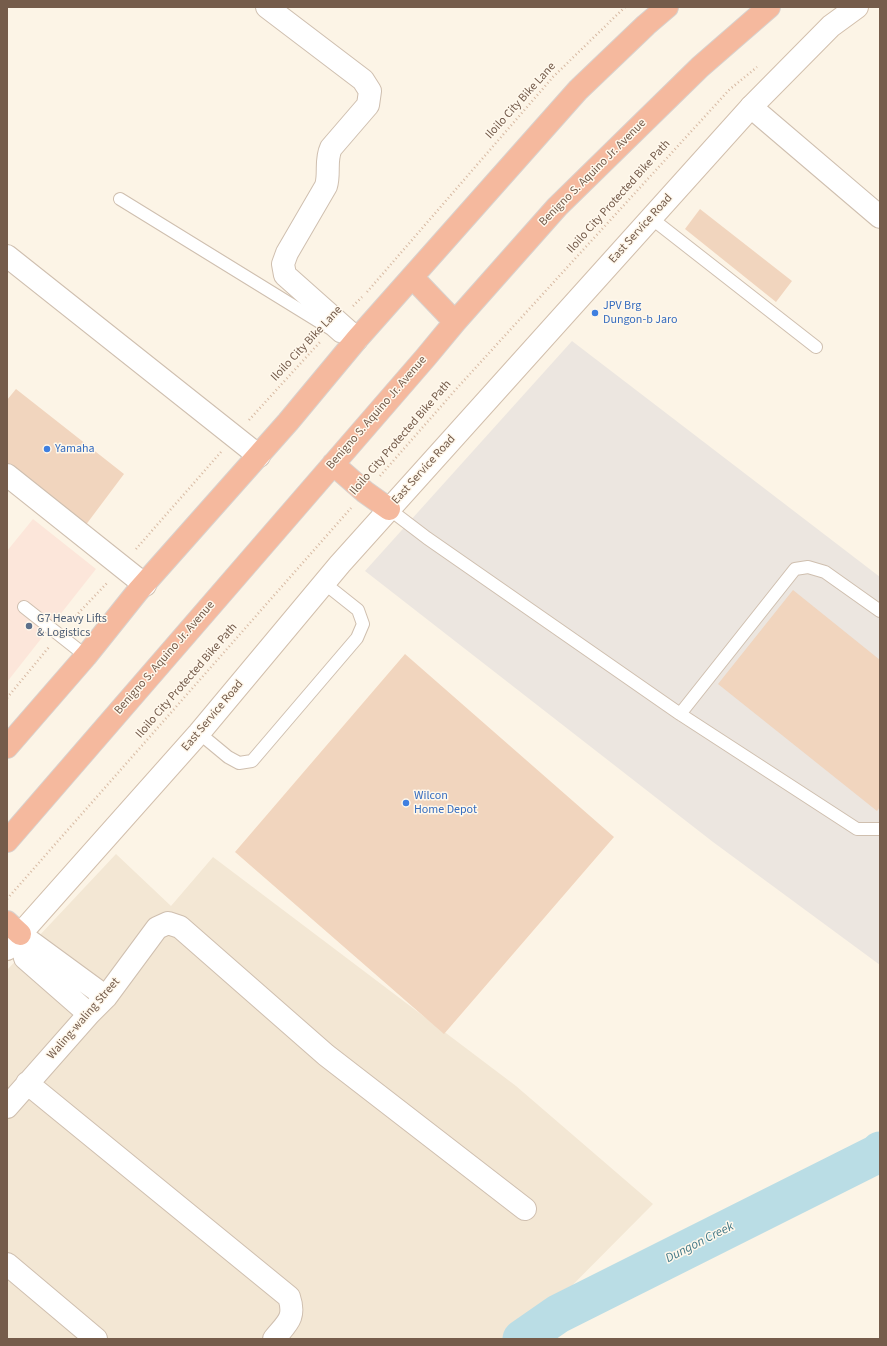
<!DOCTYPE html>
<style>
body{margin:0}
#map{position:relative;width:887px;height:1346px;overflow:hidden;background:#fcf4e6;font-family:"Source Sans 3",sans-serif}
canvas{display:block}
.frame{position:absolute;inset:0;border:8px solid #755c4b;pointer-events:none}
</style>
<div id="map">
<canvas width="887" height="1346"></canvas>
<div class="frame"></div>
</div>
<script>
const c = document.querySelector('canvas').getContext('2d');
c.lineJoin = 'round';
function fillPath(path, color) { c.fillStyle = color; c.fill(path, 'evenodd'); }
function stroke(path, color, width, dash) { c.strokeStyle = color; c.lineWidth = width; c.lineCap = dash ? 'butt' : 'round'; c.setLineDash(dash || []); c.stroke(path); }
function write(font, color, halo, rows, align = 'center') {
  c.font = font + ' "Source Sans 3",sans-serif'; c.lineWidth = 3; c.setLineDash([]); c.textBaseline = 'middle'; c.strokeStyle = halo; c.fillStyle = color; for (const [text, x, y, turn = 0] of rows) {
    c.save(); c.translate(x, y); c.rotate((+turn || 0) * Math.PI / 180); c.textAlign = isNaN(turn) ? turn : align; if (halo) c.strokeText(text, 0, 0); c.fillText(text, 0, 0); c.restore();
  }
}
fillPath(new Path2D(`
 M116 854 171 906 213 857 516 1086 653 1204 519 1339H7V970Z`), '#f3e7d4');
fillPath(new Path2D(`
 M33 519 96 569 7 682V551Z`), '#fce6da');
fillPath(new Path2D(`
 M572 341 880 577V965L713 842 365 571Z`), '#ece6e0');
stroke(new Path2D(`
 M522 1339 558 1314 877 1154 880 1151`), '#badde5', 39);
fillPath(new Path2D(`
 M700 209 792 281 776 302 685 229Z
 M16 389 124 474 85 526 7 464V400Z
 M793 590 880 660V807L877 811 718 684Z
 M405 654 614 837 444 1034 235 852Z`), '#f1d5be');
const lane = new Path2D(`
 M120 199 331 329 339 336
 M651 218 816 347
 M389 509 427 538 680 714 857 829H880
 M24 607 86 656
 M680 714 795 569 808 567 825 572 880 611
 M199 733 228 757 239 763 252 761 357 638 363 624 358 610 324 583`);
const street = new Path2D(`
 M267 7 363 80 370 91 368 105 331 148C325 161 330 173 326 186L287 253 283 264 285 275 357 339
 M751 107 880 217
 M7 256 259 456
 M7 475 145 585
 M20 934 25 958 89 1014
 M20 934 106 997
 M27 1083 289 1297C296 1318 287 1323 274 1339
 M7 1107 89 1014 106 997 157 928 168 923 180 927 326 1055 525 1209
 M7 1264 96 1339`);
const secondary = new Path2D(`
 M7 949 199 733 340 564 751 107 831 26 857 7`);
const highway = new Path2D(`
 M412 277 455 322
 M333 464 365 492 389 509
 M7 747 86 656 138 591 288 422 357 339 578 90 646 25 667 7
 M7 841 426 357 455 322 557 207 700 67 769 7
 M7 922 20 934`);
stroke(lane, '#cfbfaf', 14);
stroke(street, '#cfbfaf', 24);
stroke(secondary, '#d2bfac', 24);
stroke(highway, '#d8d1cd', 24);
stroke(new Path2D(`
 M367 292 553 77 625 7
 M353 306 362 297
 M249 420 320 342
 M380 476 458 387 729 90 757 67
 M136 549 221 452
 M70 622 108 582
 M7 698 49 647
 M7 899 351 508`), '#d6b8a1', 2.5, [1, 3]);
stroke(lane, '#fff', 12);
stroke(street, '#fff', 22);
stroke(secondary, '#fff', 22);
stroke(highway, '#f5b99e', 22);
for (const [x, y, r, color] of [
 [595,313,4,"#3f7fe0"],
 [47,449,4,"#3f7fe0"],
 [29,626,4,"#5c6f8a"],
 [406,803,4,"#3f7fe0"]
]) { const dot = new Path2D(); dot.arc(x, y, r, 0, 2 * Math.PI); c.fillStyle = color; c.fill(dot); stroke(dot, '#fff8ec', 1.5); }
write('12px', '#755c4b', '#fff8ec', [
 ["Iloilo City Bike Lane",521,101,-48],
 ["Benigno S. Aquino Jr. Avenue",593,173,-45],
 ["Iloilo City Protected Bike Path",619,197,-48],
 ["East Service Road",641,229,-48],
 ["Iloilo City Bike Lane",307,344,-47],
 ["Benigno S. Aquino Jr. Avenue",377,413,-49],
 ["Iloilo City Protected Bike Path",401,438,-49],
 ["East Service Road",424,470,-48],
 ["Benigno S. Aquino Jr. Avenue",165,658,-49],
 ["Iloilo City Protected Bike Path",187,681,-49],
 ["East Service Road",213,716,-50],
 ["Waling-waling Street",84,1019,-49]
]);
write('12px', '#366cbe', '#fff8ec', [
 ["JPV Brg",603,306],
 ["Dungon-b Jaro",603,320],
 ["Yamaha",55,449],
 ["Wilcon",414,796],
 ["Home Depot",414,810]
], 'left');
write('12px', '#4e5e75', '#fff8ec', [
 ["G7 Heavy Lifts",37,619],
 ["& Logistics",37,633]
], 'left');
write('italic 13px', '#457a88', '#fff8ec', [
 ["Dungon Creek",700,1243,-27]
]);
</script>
